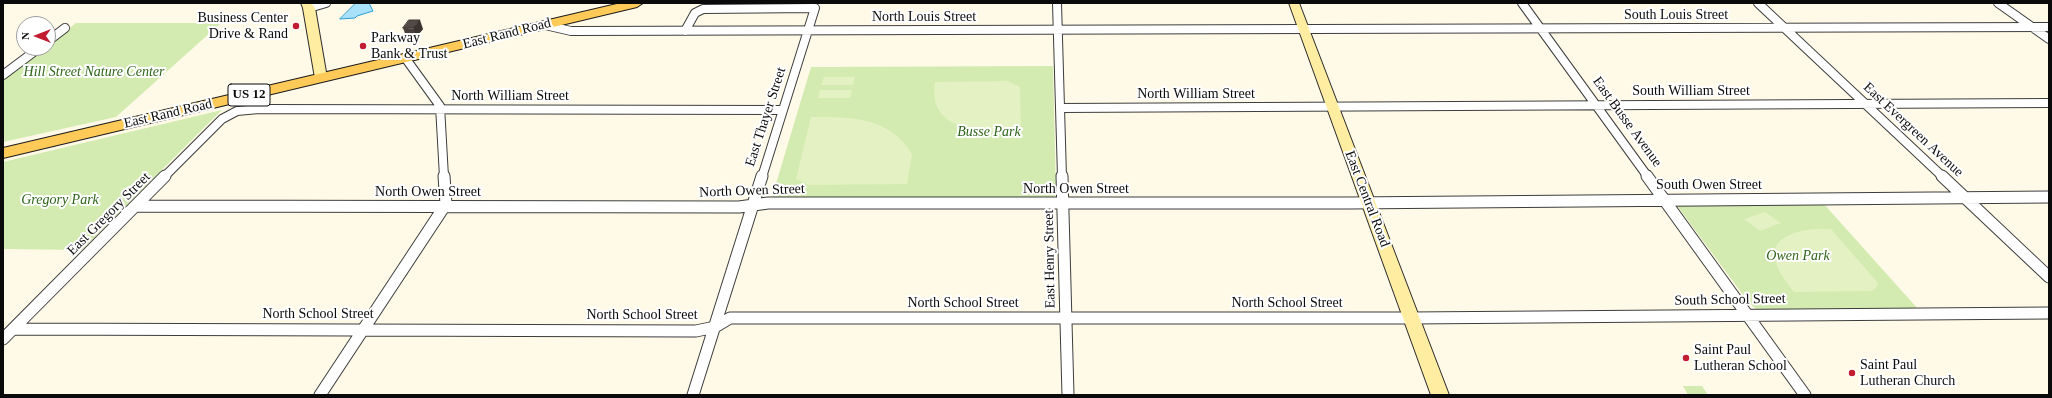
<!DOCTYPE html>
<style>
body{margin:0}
#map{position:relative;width:2052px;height:398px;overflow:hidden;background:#fff9e7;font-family:"Times New Roman",serif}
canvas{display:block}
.frame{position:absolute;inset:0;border:4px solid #0a0a0a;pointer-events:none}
.north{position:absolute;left:16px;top:16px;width:40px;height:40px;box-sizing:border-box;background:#fff;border:1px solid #9d9d9d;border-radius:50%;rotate:270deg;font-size:11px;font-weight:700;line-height:16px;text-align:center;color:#0a0a0a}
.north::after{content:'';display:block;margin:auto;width:14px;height:18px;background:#c11c30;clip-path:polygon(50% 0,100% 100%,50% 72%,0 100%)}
</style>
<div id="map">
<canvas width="2052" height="398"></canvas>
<div class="frame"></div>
<div class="north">N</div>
</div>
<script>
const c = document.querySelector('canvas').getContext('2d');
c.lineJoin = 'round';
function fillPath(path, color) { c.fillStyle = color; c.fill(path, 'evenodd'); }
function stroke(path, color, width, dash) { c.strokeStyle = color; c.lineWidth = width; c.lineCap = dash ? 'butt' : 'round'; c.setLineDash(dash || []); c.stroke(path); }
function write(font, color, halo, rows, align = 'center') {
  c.font = font + ' "Times New Roman",serif'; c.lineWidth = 4; c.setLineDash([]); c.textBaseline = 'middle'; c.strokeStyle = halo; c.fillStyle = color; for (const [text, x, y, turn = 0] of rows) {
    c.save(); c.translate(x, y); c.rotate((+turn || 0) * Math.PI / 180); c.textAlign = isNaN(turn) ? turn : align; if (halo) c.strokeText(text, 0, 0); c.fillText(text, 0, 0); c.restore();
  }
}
fillPath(new Path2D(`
 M76 23H221L116 117 3 142V80L44 48H48V45Z
 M1053 66 1056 195 1052 198 772 197 811 67Z
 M222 110 82 250 3 249V162Z
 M1680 203H1823L1918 309H1756L1749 303 1678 207Z
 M1683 386H1702L1708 395H1688Z`), '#d3ebb0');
fillPath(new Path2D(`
 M824 77H855L853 85H821Z
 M1008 81 1020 87 1021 131C986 131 927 135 935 82Z
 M820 90H852L850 98H818Z
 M811 117C850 117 889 116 912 154L907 184 809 185 796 179Z
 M1765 212 1781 223 1760 231 1744 219Z
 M1812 229H1831L1878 283 1876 288 1872 291 1794 292C1768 260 1763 236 1812 229Z`), '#e4f1c2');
const water = new Path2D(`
 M356 3H369L373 11 357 16 355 18 340 19Z`);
fillPath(water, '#a9e1fa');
stroke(water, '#2c9ed5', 1);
const streetFar1 = new Path2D(`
 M1057 3 1062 177
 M1522 3 1648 177
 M1758 3 1943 177
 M1998 3 2049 39
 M309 8 326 3
 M545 25 571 31 2049 27
 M685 31 695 13 703 9 815 8 762 177
 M48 41 65 28
 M406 59 440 106 444 177
 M3 75 39 48
 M1060 108 2049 103
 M164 177 222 119 237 111 259 109 783 110`);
const street = new Path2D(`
 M1062 176 1068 395
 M1647 176 1805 395
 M1942 176 2049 277
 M136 206 739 207 768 203H1349L2049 197
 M13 329 696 331 715 327 730 318H1411L2049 313
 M3 339 165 176
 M320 395 446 204 444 176
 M693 395 762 176`);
const secondary = new Path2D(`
 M301 3H311L315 8 327 78 325 81H317L315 78 303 8Z
 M1289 3H1299L1449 395H1431Z`);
const primary = new Path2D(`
 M621 3H643L637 7 3 158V148Z`);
stroke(streetFar1, '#3d3d3d', 10);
stroke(street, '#3d3d3d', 13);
stroke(secondary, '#2c2c2c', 2);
stroke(primary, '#1b1b1b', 2);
stroke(streetFar1, '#fff', 8);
stroke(street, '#fff', 11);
fillPath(secondary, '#ffeea2');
fillPath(primary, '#ffca57');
fillPath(new Path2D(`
 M403 28 423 29 417 36H406Z`), '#47403c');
fillPath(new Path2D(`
 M420 20 423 29 417 36 413 28Z`), '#3a3431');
const building = new Path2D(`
 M409 20H420L413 28H403Z`);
fillPath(building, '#534a46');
stroke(building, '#3a3431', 1);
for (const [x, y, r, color] of [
 [296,26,4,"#c11c30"],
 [363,46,4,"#c11c30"],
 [1686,358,4,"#c11c30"],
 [1852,373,4,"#c11c30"]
]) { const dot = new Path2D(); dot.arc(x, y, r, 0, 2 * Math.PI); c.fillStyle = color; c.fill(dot); stroke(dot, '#fff', 1.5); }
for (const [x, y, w] of [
 [249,95,42]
]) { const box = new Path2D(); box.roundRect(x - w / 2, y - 11, w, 22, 3); c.fillStyle = '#fff'; c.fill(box); stroke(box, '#0a0a0a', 1); }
write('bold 13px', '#0a0a0a', null, [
 ["US 12",249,95]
]);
write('14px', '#0a0a0a', '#fff', [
 ["South Louis Street",1676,15],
 ["North Louis Street",924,17],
 ["East Rand Road",507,34,-14],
 ["South William Street",1691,91],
 ["North William Street",1196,94],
 ["North William Street",510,96],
 ["East Rand Road",168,114,-13],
 ["East Thayer Street",766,117,-72],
 ["East Busse Avenue",1627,122,54],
 ["East Evergreen Avenue",1913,130,43],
 ["South Owen Street",1709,185],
 ["North Owen Street",1076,189],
 ["North Owen Street",752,191,-2],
 ["North Owen Street",428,192],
 ["East Central Road",1367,199,69],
 ["East Gregory Street",109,214,-45],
 ["East Henry Street",1050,259,-91],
 ["South School Street",1730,300,-1],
 ["North School Street",963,303],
 ["North School Street",1287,303],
 ["North School Street",318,314],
 ["North School Street",642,315]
]);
write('14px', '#0a0a0a', '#fff', [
 ["Business Center",288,18,"right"],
 ["Drive & Rand",288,34,"right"],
 ["Parkway",371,38],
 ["Bank & Trust",371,54],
 ["Saint Paul",1694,350],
 ["Lutheran School",1694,366],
 ["Saint Paul",1860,365],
 ["Lutheran Church",1860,381]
], 'left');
write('italic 14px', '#2e6418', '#fff', [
 ["Hill Street Nature Center",94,72],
 ["Busse Park",989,132],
 ["Gregory Park",60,200],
 ["Owen Park",1798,256]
]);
</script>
